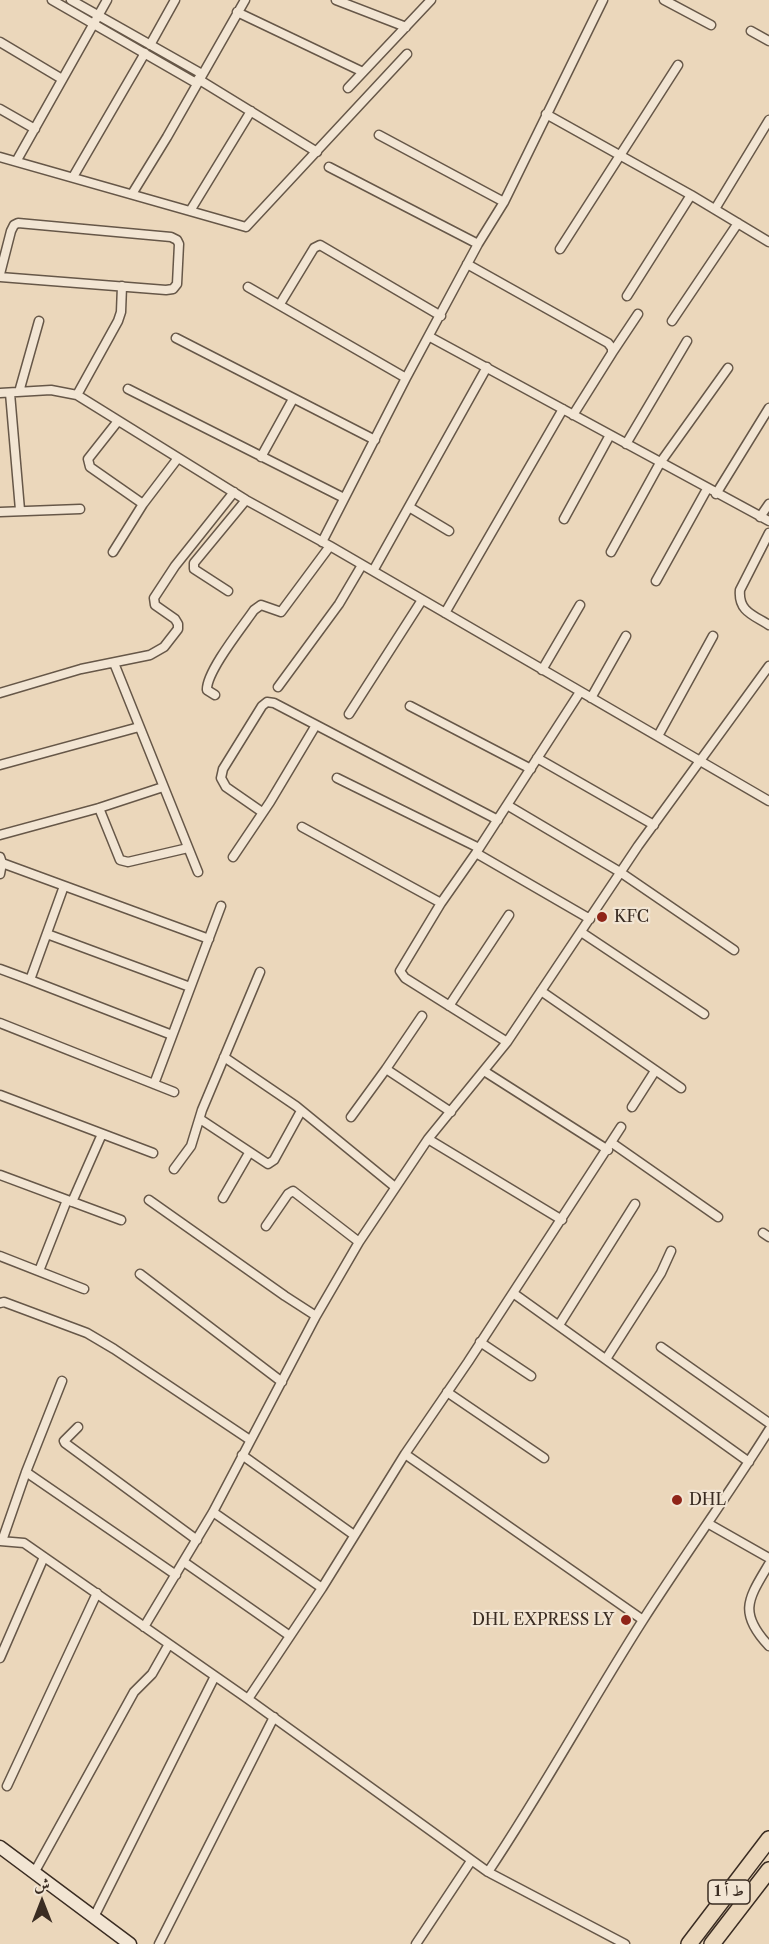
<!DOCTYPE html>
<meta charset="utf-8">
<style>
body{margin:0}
#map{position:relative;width:769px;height:1944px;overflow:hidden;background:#ebd7bb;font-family:"Libre Caslon Text",Amiri,serif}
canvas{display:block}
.north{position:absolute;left:12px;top:1872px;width:60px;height:60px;-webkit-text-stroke:4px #f2e5d3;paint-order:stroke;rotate:0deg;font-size:16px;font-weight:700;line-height:24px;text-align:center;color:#3a2c22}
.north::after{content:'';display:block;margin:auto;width:21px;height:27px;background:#3a2c22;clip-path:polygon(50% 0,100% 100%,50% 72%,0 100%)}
</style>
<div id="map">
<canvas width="769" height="1944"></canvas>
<div class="north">ش</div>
</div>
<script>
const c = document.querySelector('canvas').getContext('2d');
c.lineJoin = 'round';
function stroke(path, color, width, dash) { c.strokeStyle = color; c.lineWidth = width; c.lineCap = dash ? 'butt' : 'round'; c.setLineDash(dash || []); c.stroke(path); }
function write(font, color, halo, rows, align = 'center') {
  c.font = font + ' "Libre Caslon Text",Amiri,serif'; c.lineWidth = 4.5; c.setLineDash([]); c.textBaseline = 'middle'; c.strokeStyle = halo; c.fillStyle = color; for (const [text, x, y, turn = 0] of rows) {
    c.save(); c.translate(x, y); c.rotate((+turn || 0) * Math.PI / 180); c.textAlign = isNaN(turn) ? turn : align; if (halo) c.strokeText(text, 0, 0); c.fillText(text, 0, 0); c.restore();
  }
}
const street = new Path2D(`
 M52 0 196 83
 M71 0 202 74
 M336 0 406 27
 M664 0 711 25
 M237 12 363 72
 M751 31 769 41
 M0 42 62 79
 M150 45 175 0
 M198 79 317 152
 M348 88 431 0
 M0 109 35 129
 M546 114 691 195 769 242
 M379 135 504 202
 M0 157 246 227 407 54
 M17 160 107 0
 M329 167 478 244
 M73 177 145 53
 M132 194 167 137 245 0
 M715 209 769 120
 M190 211 251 111
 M560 249 678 65
 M467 264 608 343 612 348V353L573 415
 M0 274 11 231 14 225 18 223 171 237 177 240 179 244 177 284 173 289 166 290 0 277
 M248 287 406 378
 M627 296 691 195
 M280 304 314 248 320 245 441 316
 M672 321 738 223
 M430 337 769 521
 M176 338 375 440
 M612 353 638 314
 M128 389 344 498
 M19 392 39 321
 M0 393 51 390 77 395 246 500 330 546 769 801
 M10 393 20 510
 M77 395 118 321 121 312 122 286
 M118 421 88 459 90 467 143 504
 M626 444 687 341
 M261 457 293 399
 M716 494 769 408
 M409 507 449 531
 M0 512 80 509
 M760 517 769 504
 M564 519 610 435
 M769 533 740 590C738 611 753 615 769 625
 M322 542 406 378 478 244 504 202 603 0
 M113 552 143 504 178 458
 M611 552 660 463 728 368
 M373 571 487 367
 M656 581 707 489
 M228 591 194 569V563L246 500
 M445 613 563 409
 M114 663 198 872
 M542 670 580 605
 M278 687 339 604 362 565
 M0 693 81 669 150 655 164 647 178 629V624L175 619 155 605 154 598 175 566 234 492
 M215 695 207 690C206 672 243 626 254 610L261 605 281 612 330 546
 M591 698 626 636
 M410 706 531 769
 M349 714 422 600
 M658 736 713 636
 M537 758 654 825
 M0 765 139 727
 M337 778 479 848
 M507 805 620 872 734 950
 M99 808 120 860 128 862 188 848
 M262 812 226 787 221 778 223 769 262 706 267 702 274 703 498 820
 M302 827 441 903
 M0 835 99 808 163 787
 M476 853 590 919
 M0 857 2 863 0 874
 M233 857 270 802 316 725
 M2 863 209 939
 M581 932 704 1014
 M47 934 190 987
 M0 969 30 980 64 886
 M30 980 172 1035
 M541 991 681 1088
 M449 1006 509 915
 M0 1023 174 1092
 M507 1042 405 978 400 971 441 903 476 853 580 692
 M224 1057 296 1106 395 1187
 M386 1069 451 1112
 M484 1071 608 1150
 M154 1084 221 906
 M0 1095 153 1153
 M632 1107 655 1071
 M351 1117 386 1069 422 1016
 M200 1119 268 1164 274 1160 301 1111
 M428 1139 562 1220
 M612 1143 718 1217
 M174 1169 191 1146 202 1110 260 972
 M0 1175 121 1220
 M223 1198 249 1153
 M149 1200 285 1296 316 1316
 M72 1202 102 1134
 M266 1226 288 1194 293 1191 359 1242
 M763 1233 769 1237
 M0 1256 84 1289
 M39 1271 67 1200
 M140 1274 282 1382
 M513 1293 749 1462
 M0 1303 4 1302 87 1333 114 1349 250 1440
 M559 1325 635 1204
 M480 1342 531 1376
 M661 1347 769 1423
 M606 1359 661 1273 671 1251
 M447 1392 544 1458
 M78 1427 64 1441 65 1443 197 1540
 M405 1454 643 1620
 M242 1455 354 1535
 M26 1472 176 1575
 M213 1512 322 1588
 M709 1524 769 1558
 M0 1541 24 1543 248 1699 488 1872 625 1944
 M2 1541 26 1472 62 1381
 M184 1562 290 1636
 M769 1564C749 1598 737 1612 769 1646
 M144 1627 213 1512 316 1316 359 1242 428 1139 507 1042 638 846 769 666
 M0 1658 44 1557
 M248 1699 322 1588 405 1454 468 1362 621 1127
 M7 1786 97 1593
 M488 1872C543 1790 590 1703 643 1620 684 1556 729 1494 769 1430
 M34 1873 134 1692 152 1674 169 1644
 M94 1917 215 1676
 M159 1944 274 1717
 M416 1944 471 1861`);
const secondary = new Path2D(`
 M0 1847 130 1944`);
const highway = new Path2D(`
 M689 1944 769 1839
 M712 1944 769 1870`);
stroke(street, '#665748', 11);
stroke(secondary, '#3a2c22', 15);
stroke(highway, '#3a2c22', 18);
stroke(street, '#f2e5d3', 8);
stroke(secondary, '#f2e5d3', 12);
stroke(highway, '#ebd7bb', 15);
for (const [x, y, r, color] of [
 [602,917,6,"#8f2418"],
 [677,1500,6,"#8f2418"],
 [626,1620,6,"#8f2418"]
]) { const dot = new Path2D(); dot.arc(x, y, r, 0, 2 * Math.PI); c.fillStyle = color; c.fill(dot); stroke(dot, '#f2e5d3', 2); }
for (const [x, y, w] of [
 [729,1892,42]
]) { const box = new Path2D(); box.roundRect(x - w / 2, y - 12, w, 24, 4.5); c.fillStyle = '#f2e5d3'; c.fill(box); stroke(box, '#3a2c22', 1.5); }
write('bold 15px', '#3a2c22', null, [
 ["ط أ 1",729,1892]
]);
write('16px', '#3a2c22', '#f2e5d3', [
 ["KFC",614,917],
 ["DHL",689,1500],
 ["DHL EXPRESS LY",614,1620,"right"]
], 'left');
</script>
